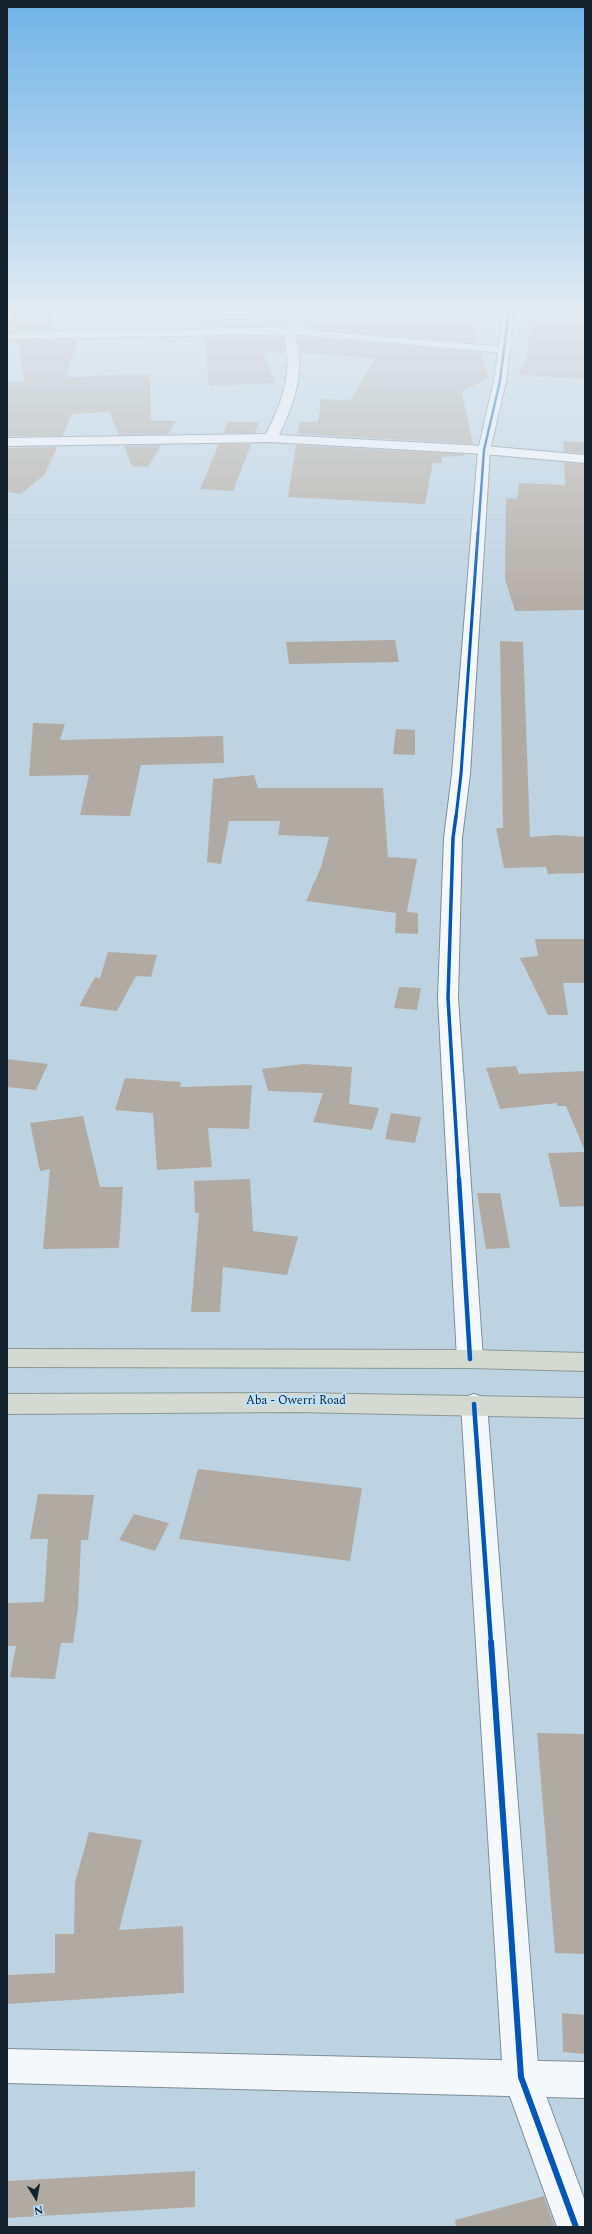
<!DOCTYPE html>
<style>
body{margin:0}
#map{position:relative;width:592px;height:2234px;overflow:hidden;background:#bed3e2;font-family:Spectral,serif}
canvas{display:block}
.frame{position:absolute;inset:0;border:8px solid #13222c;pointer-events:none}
.north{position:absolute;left:16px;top:2178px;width:40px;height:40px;-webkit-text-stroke:3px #bce2fe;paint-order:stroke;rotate:169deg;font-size:11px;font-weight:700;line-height:16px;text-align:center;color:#13222c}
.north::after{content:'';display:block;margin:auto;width:14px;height:18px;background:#13222c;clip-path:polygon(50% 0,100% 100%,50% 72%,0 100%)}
</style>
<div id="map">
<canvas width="592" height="2234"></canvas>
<div class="frame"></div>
<div class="north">N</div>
</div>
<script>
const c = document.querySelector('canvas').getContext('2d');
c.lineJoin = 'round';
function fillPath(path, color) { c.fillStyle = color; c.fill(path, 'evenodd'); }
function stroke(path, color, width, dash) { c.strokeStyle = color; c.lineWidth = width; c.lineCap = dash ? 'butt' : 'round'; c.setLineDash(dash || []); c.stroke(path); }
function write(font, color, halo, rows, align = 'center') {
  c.font = font + ' Spectral,serif'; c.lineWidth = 4; c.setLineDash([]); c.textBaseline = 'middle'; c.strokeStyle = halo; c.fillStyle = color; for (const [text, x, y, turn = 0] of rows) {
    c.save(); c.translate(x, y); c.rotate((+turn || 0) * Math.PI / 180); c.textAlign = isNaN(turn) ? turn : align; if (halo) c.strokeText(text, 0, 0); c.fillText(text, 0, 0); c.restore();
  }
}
fillPath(new Path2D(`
 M13 311H47L55 330 16 331Z
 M254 311H272L288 326 205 327 204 320 254 318Z
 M284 311H470L479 343 318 330Z
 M532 311H585V379L519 375 528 351Z
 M282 336 285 353 263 351 275 383 209 386 205 337Z
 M296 336 481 352 488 378 462 392 473 444 298 434 300 422H318L321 399 350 400 375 359 300 353Z
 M18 340H78L66 377 150 374 151 421H176L168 434 119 435 109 412 72 414 62 436H7V383L24 381Z
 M228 422H259L255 433H223Z
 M563 441 585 442V453L564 452Z
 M219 444H251L233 491 200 489Z
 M161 445 148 467 132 466 124 446Z
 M296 445 464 454 465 456 441 457 442 463H433L425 504 288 497Z
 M7 447V448L57 447 45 474 21 494 7 492Z
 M564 463 585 464V610L515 611 505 579 506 498 517 499 519 483 565 485Z
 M395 640 399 662 289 664 286 642Z
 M500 641 523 642 530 837 557 835 585 837V873L548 874 546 867 504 868 496 828H503Z
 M33 723 65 724 60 740 223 736 224 763 141 765 130 816 80 815 89 775 29 776Z
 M396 729 415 730V755L393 754Z
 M254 775 258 788H383L388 857 417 859 407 912 418 913V934L395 933 396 913 306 901 321 867 329 837 278 835 280 821H229L221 864 207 862 213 779Z
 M535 939H585V983H563L568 1015H548L520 958 538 956Z
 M108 952 157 955 151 977 136 976 117 1011 79 1006 95 977 100 978Z
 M399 987 421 988 417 1010 394 1008Z
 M7 1059 48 1064 36 1090 7 1087Z
 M304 1064 352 1067 349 1104 379 1108 372 1130 313 1122 323 1093 268 1091 262 1069Z
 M516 1066 519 1074 585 1071V1151L566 1106H557V1103L500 1109 486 1068Z
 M125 1078 181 1082 180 1087 252 1085 249 1129 208 1128 212 1167 157 1170 153 1113 115 1110Z
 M391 1113 421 1117 415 1143 385 1139Z
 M83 1116 100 1187H123L119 1248 43 1249 50 1169 40 1171 30 1123Z
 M585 1152V1206L560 1207 548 1153Z
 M250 1179 253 1231 298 1237 287 1275 223 1267 220 1312H191L199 1213H195L194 1181Z
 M477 1193H500L510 1248 486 1249Z
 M198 1469 362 1488 350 1561 179 1539Z
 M38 1494 94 1495 88 1540H81L78 1608 73 1643H61L55 1679 10 1677 16 1646H7V1603L44 1602 48 1539H30Z
 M134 1514 169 1523 155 1551 119 1540Z
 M537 1733 585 1734V1954L555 1953Z
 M89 1832 142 1840 119 1930 183 1926 184 1993 7 2004V1975L55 1973V1934H74L75 1882Z
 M562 2013 585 2015V2054L563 2052Z
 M195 2171V2207L7 2218V2181Z
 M544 2196 555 2227H456L455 2220Z`), '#b1aaa2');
const minor = new Path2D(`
 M273 311C290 308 300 326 318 331L505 347 511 350 505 353 294 334C306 371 295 401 279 435L484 446 585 455V463L484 454 271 442 7 446V438L266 434C283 401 294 371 283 334L7 339V333L292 327Z
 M7 2049 585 2062V2098L7 2083Z`);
const tertiary = new Path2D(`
 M504 311H514L506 381 490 450 470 774 462 838 458 998 483 1359 479 1365 470 1368 461 1365 457 1359 438 998 444 838 452 774 478 450 494 381Z
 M474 1394 483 1397 487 1404 539 2077 585 2201V2227H557L503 2077 461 1404 465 1397Z`);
const trunk = new Path2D(`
 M7 1349 470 1350 585 1353V1371L470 1368 7 1367Z
 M296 1393 585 1398V1418L296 1412 7 1414V1394Z`);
stroke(minor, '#7d8d98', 2);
stroke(tertiary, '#7d8d98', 2);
stroke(trunk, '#8b9894', 2);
fillPath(minor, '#f5f8fb');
fillPath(tertiary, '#f5f8fb');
fillPath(trunk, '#d4d9d2');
stroke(new Path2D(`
 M478 533 484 450 500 381 509 311`), '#0057b8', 2.5);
stroke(new Path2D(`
 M456 817 461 774 478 532`), '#0057b8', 3);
stroke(new Path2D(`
 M456 816 453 838 448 998 459 1180`), '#0057b8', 3.5);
stroke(new Path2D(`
 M459 1179 470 1359
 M474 1404 491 1643`), '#0057b8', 4.5);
stroke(new Path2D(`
 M491 1642 521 2077 576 2227`), '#0057b8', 6);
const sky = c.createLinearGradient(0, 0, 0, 623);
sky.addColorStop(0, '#70b3e6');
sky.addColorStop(0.5, '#e2ebf2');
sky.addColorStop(1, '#e2ebf200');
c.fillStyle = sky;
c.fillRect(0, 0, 592, 623);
write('12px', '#13222c', '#bce2fe', [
 ["Aba - Owerri Road",296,1402]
]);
</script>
